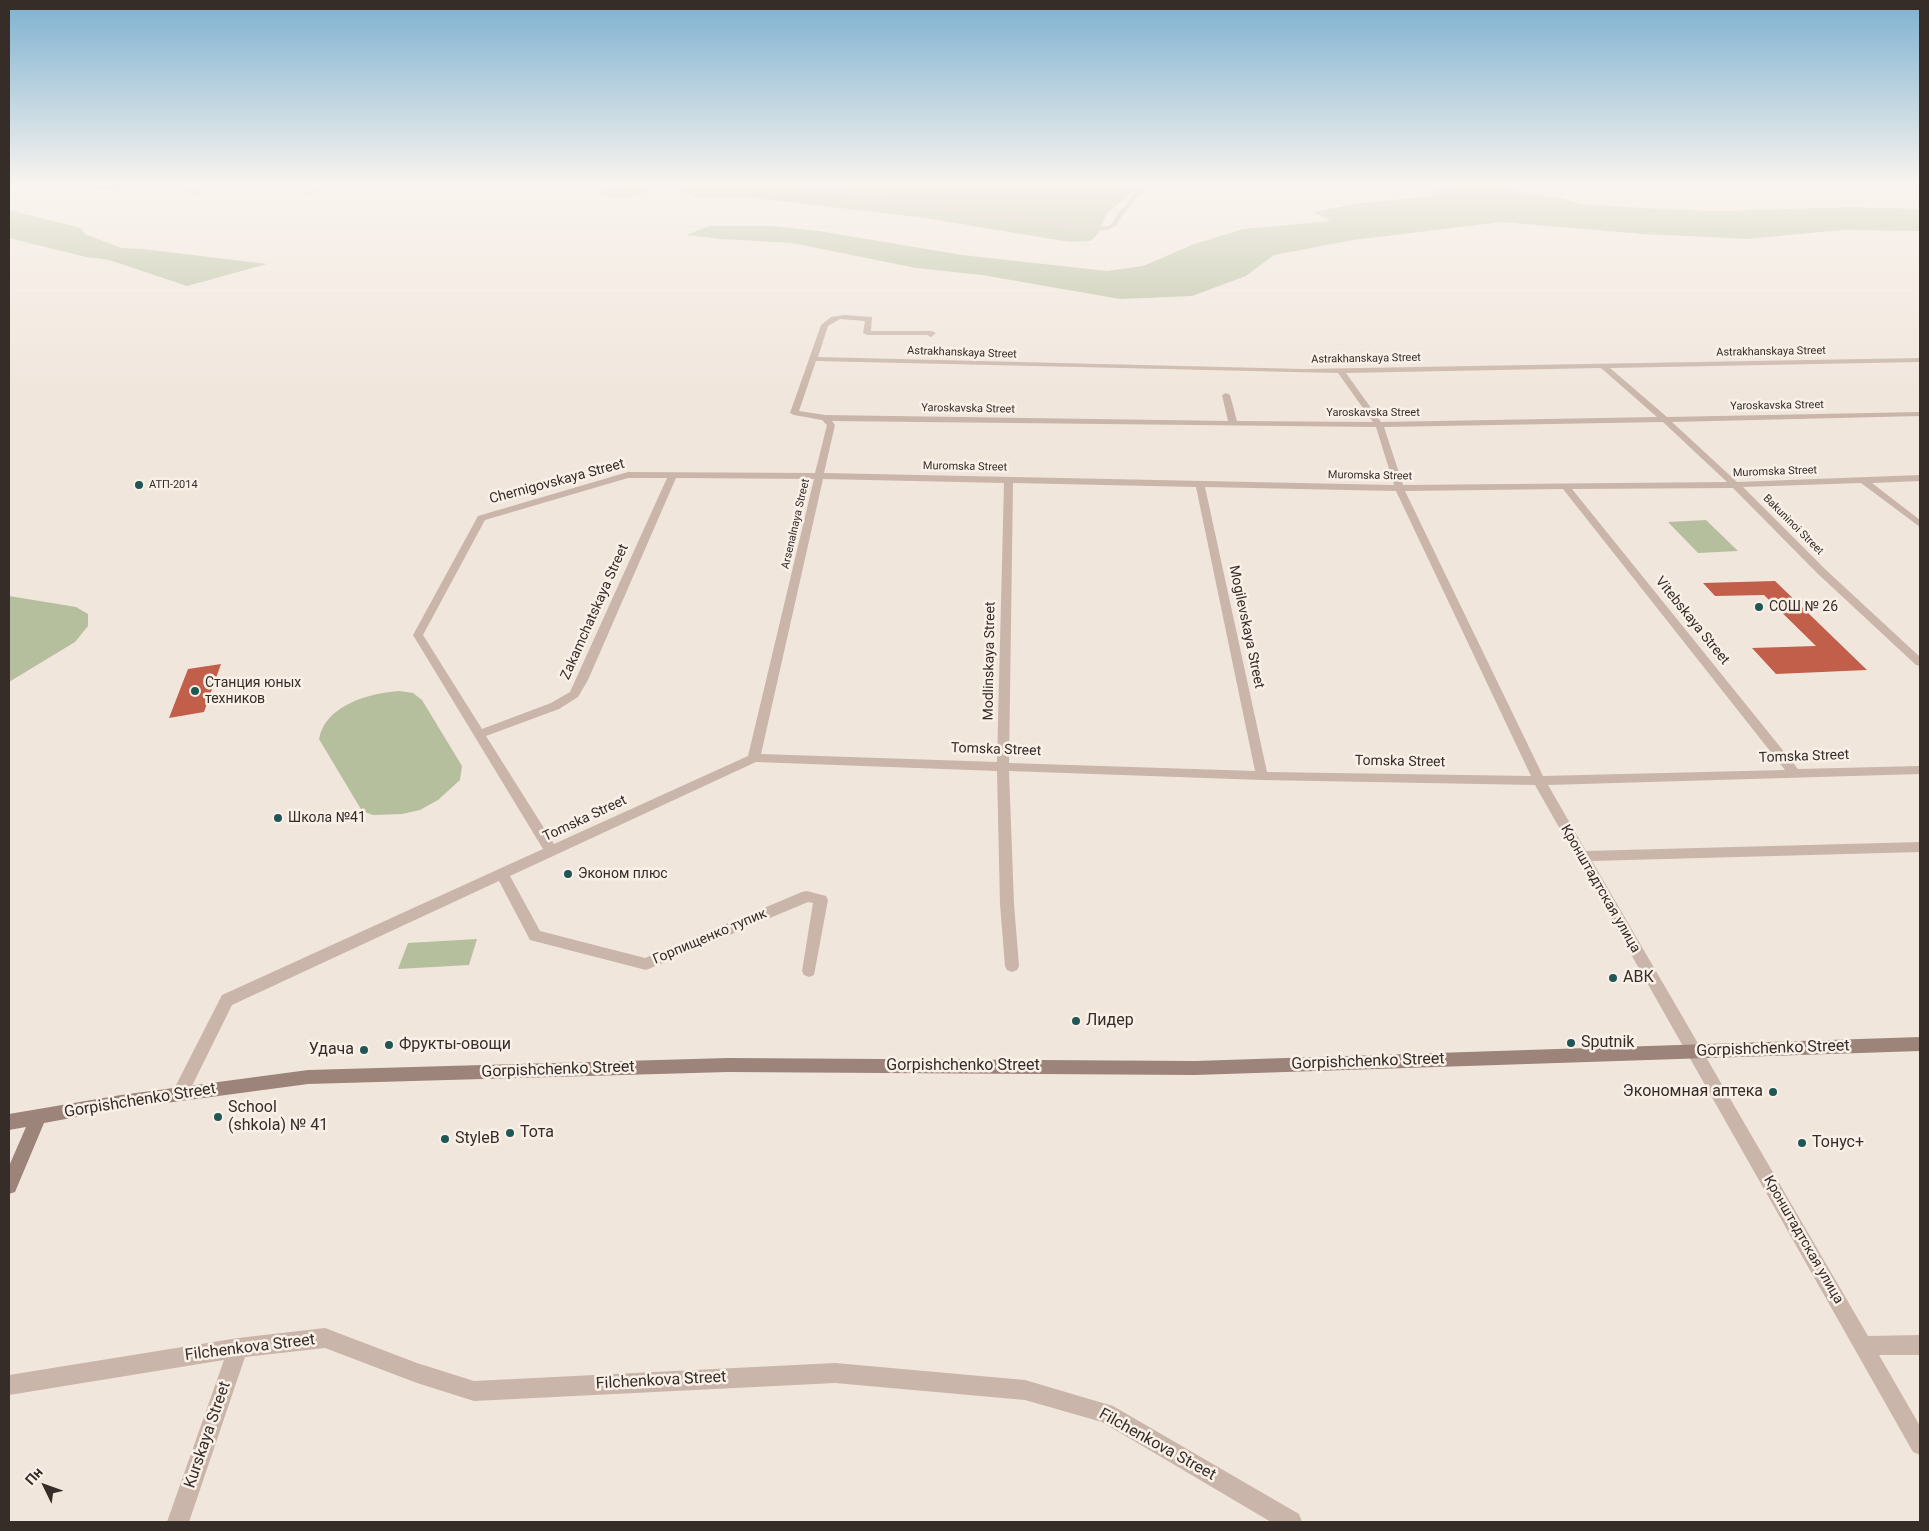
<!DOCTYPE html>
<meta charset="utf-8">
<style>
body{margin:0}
#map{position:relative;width:1929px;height:1531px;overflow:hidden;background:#f1e6dc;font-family:Roboto,sans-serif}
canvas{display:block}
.frame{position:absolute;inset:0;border:10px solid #362c28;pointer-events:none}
.north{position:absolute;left:20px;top:1461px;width:50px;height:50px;-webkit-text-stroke:4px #f9f0e8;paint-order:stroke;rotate:312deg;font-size:14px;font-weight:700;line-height:20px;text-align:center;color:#362c28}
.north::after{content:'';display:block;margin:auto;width:18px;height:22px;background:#362c28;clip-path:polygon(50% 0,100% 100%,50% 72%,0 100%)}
</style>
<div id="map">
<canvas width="1929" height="1531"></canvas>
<div class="frame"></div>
<div class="north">Пн</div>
</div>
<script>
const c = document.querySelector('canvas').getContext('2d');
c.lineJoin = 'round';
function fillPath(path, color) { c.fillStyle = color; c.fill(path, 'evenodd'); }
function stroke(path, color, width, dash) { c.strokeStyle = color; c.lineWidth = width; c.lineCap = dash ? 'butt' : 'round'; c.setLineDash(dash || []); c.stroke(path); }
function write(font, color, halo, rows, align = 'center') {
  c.font = font + ' Roboto,sans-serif'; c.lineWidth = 5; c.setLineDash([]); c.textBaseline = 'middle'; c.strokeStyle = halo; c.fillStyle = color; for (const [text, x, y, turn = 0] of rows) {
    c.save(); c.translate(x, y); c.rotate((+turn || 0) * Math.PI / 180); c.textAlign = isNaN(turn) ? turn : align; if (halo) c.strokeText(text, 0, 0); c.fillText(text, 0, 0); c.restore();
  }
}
fillPath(new Path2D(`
 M58 185H128L120 191Z
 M614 185H1140L1107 213 1098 234 1090 241 1069 242 925 218 745 197 699 198 664 185C645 193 617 205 598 192Z
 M1444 185H1499L1520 192 1565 199 1582 204 1661 209 1719 211 1852 207 1920 209V231L1843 230 1747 239 1642 234 1502 222 1353 240 1274 255 1246 276 1192 296 1120 299 982 275 916 268 792 243 720 239 686 235 709 226H774L819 231 962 255 1107 271 1143 266 1194 244 1243 229 1331 221 1313 212 1355 204 1431 196Z
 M9 210 81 228 85 234 121 248 143 249 267 264 187 286 109 260 86 257 9 238Z
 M1706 520 1738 551 1698 553 1668 522Z
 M9 596 76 607 88 614V626L75 642 9 682Z
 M399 691 413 693 422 700 462 766 460 780 438 800 420 810 402 814 373 815 362 811 319 739C325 705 370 693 399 691Z
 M477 939 469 965 398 969 408 943Z`), '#b6bf9d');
fillPath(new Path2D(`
 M1775 581 1867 670 1776 674 1752 648 1816 646 1764 595 1715 596 1703 583Z
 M221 664 204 712 169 718 188 669Z`), '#c15f4a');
fillPath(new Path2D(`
 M172 185H182L201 192 198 194Z
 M326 185H335L308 195 303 194Z
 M799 185H810L864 198 932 204 977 212 1013 214 1088 227 1107 226 1112 224 1119 212 1143 185H1149L1123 214 1116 226 1108 230 1088 231 1013 218 977 216 932 208 864 202Z
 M845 315 872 317 871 331H932L936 333 931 337 927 335H867L863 333 865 321 840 319 828 326 818 357 1304 369 1920 358V362L1610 368 1667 417 1920 412V416L1672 422 1737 482 1920 475V481L1872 483 1920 520V527L1861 483 1743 487 1826 570 1920 657V666L1916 665 1818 574 1733 488 1572 489 1798 769 1920 766V774L1548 785 1586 851 1920 842V852L1592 861 1868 1336 1920 1335V1355H1879L1920 1426V1455L1913 1452 1535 785 1262 780 1009 771 1014 904 1019 966 1017 970 1012 972 1007 970 1005 966 1000 904 997 771 756 762 510 876 540 931 645 958 802 892 807 891 826 896 828 900 814 975 809 977 804 975 802 971 813 903 808 902 646 970 530 940 499 881 232 1005 186 1098 180 1100 174 1098 172 1093 222 995 543 849 413 635 478 516 628 472 815 473 827 425 822 420 794 415 790 413 821 325 831 317ZM816 361 1338 373 1373 422 1237 421 1230 395 1226 393 1222 395 1228 421 825 415 799 411ZM1601 368 1657 417 1381 422 1346 373ZM832 421 1376 427 1394 485 824 473 835 425ZM1663 422 1727 482 1403 485 1384 427ZM628 478H667L570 692 551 703 482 729 423 635 485 520ZM676 478 814 479 748 756 554 844 486 736 559 709 578 697 588 680ZM823 479 1004 483 997 762 761 754ZM1013 483 1196 487 1255 771 1009 763ZM1205 487 1396 491 1531 776 1267 772ZM1563 489 1785 770 1543 776 1405 491Z
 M325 1328 417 1363 474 1381 835 1363 1025 1380 1113 1406 1299 1514 1302 1522H1271L1102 1422 1025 1400 835 1383 474 1401 417 1383 325 1348 245 1357 189 1522H167L224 1360 9 1395V1375L238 1338Z`), '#c9b5a9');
fillPath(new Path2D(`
 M1920 1037V1051L1195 1075 728 1072 308 1084 121 1109 44 1123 15 1192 9 1194V1166L26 1127 9 1130V1114L121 1095 308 1070 728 1058 1195 1061Z`), '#9c847a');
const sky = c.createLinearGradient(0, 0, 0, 400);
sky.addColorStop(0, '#7db1d0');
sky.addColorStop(0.46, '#f9f4ef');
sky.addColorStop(1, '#f9f4ef00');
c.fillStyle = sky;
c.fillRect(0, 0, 1929, 400);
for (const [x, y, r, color] of [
 [139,485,5,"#1f5656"],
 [1759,607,5,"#1f5656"],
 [195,691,5,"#1f5656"],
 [278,818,5,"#1f5656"],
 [568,874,5,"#1f5656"],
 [1613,978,5,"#1f5656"],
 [1076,1021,5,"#1f5656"],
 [1571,1043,5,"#1f5656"],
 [389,1045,5,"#1f5656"],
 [364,1050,5,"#1f5656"],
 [1773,1092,5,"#1f5656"],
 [218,1117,5,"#1f5656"],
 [510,1133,5,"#1f5656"],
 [445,1139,5,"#1f5656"],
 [1802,1143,5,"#1f5656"]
]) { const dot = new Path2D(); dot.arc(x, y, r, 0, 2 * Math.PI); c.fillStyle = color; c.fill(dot); stroke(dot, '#f9f0e8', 2); }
write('11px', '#362c28', '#f9f0e8', [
 ["Astrakhanskaya Street",1771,352,-1],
 ["Astrakhanskaya Street",962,353,2],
 ["Astrakhanskaya Street",1366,359,-1],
 ["Yaroskavska Street",1777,406,-1],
 ["Yaroskavska Street",968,409,1],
 ["Yaroskavska Street",1373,413],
 ["Muromska Street",965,467,1],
 ["Muromska Street",1775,472,-2],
 ["Muromska Street",1370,476,1],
 ["Arsenalnaya Street",796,524,-77],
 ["Bakuninoi Street",1793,525,45]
]);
write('11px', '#362c28', '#f9f0e8', [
 ["АТП-2014",149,485]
], 'left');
write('14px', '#362c28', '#f9f0e8', [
 ["Chernigovskaya Street",557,482,-15],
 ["Zakamchatskaya Street",595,612,-66],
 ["Vitebskaya Street",1692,621,51],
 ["Mogilevskaya Street",1246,627,78],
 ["Modlinskaya Street",990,661,-89],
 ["Tomska Street",996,750,2],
 ["Tomska Street",1804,757,-2],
 ["Tomska Street",1400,762,1],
 ["Tomska Street",585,819,-25],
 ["Кронштадтская улица",1600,889,60],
 ["Горпищенко тупик",710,937,-23],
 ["Кронштадтская улица",1803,1240,60]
]);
write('14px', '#362c28', '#f9f0e8', [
 ["СОШ № 26",1769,607],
 ["Станция юных",205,683],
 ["техников",205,699],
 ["Школа №41",288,818],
 ["Эконом плюс",578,874]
], 'left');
write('16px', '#362c28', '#f9f0e8', [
 ["АВК",1623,978],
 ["Лидер",1086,1021],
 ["Sputnik",1581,1043],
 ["Фрукты-овощи",399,1045],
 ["Удача",354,1050,"right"],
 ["Экономная аптека",1763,1092,"right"],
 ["School",228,1108],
 ["(shkola) № 41",228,1126],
 ["Тота",520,1133],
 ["StyleB",455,1139],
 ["Тонус+",1812,1143]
], 'left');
write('16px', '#362c28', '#f9f0e8', [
 ["Gorpishchenko Street",1773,1049,-2],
 ["Gorpishchenko Street",1368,1062,-2],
 ["Gorpishchenko Street",963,1066],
 ["Gorpishchenko Street",558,1070,-2],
 ["Gorpishchenko Street",140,1101,-9],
 ["Filchenkova Street",250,1348,-7],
 ["Filchenkova Street",661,1381,-3],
 ["Kurskaya Street",208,1435,-71],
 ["Filchenkova Street",1157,1445,29]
]);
</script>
